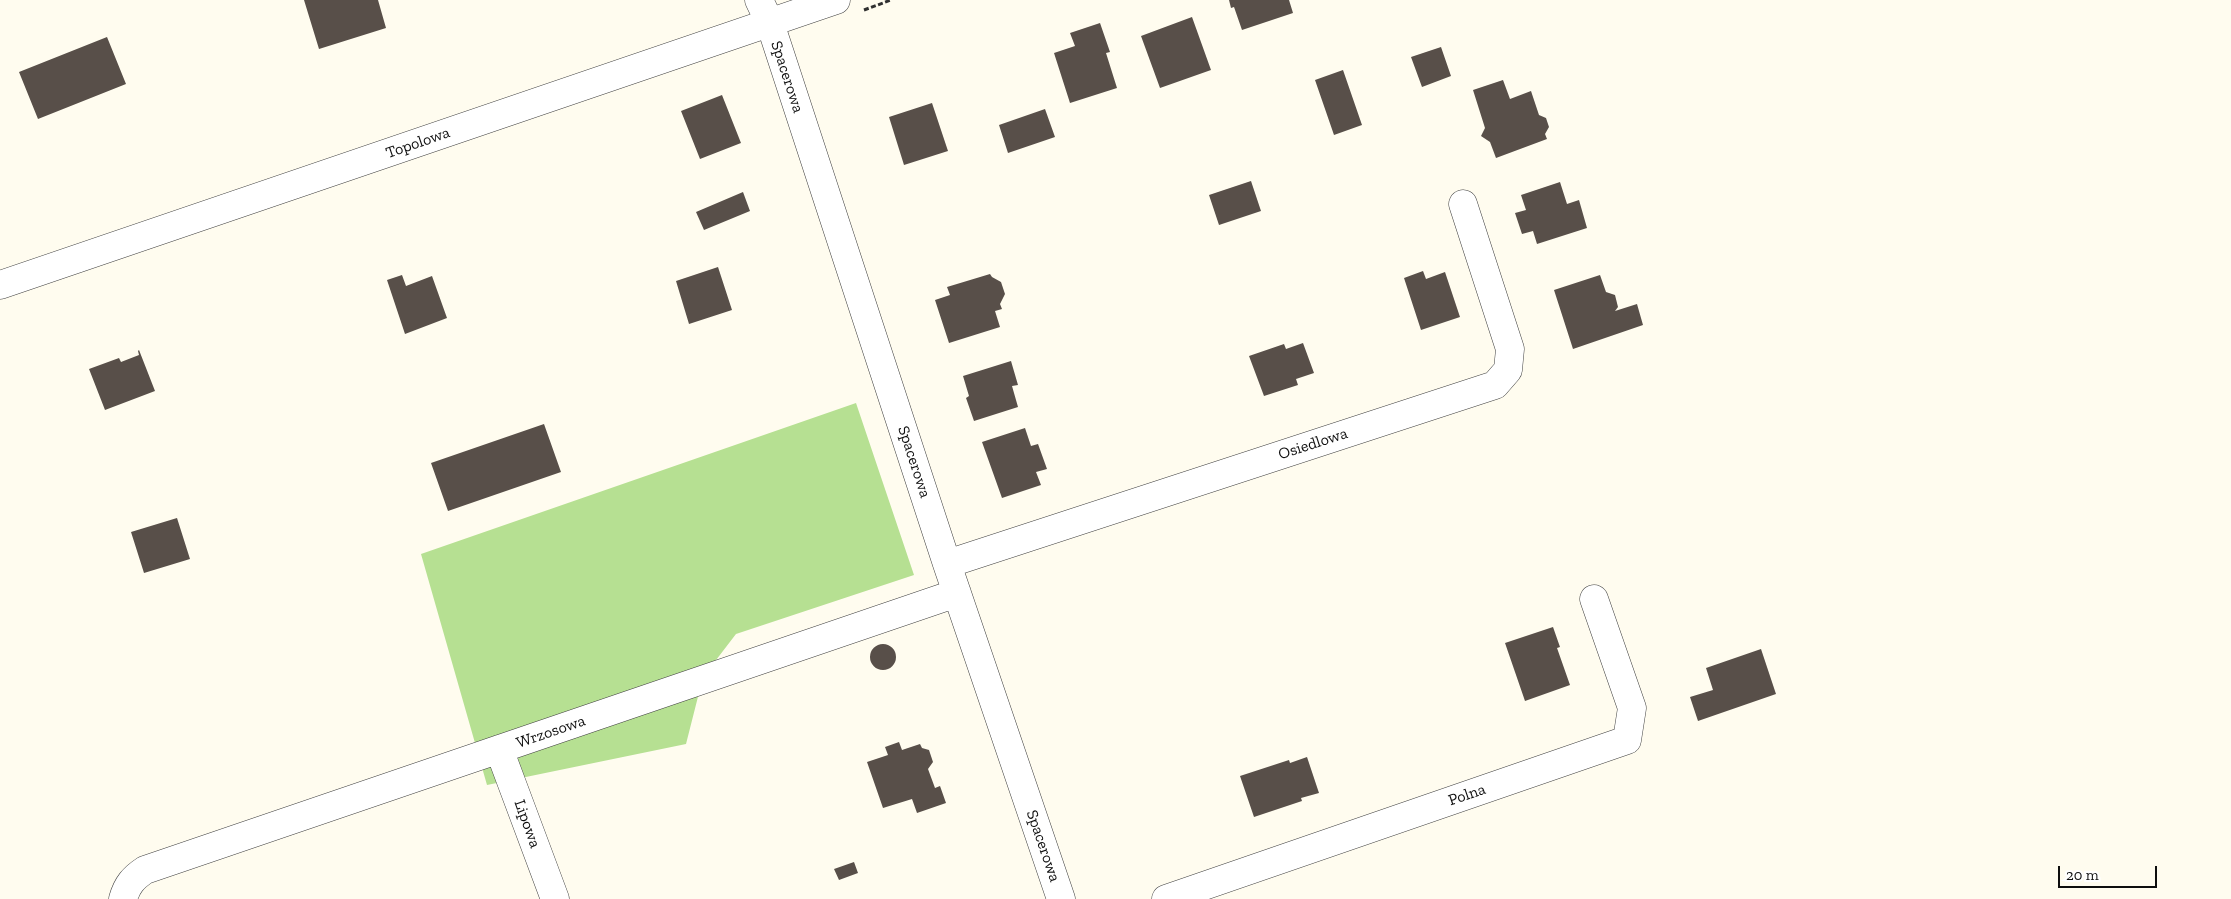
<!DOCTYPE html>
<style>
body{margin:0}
#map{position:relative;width:2231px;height:899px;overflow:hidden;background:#fffcef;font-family:"Zilla Slab",serif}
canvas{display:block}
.scale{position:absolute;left:2058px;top:866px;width:99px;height:22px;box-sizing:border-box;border:2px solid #0e0e0e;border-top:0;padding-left:6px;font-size:15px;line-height:18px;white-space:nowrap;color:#0e0e0e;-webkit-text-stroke:4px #fff;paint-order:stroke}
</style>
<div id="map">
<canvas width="2231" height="899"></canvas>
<div class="scale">20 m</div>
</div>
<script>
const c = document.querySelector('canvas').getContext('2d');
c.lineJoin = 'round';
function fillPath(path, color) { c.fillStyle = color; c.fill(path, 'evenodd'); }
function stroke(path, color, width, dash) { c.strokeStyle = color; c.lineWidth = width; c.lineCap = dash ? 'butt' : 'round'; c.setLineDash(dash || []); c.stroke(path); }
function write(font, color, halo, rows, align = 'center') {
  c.font = font + ' "Zilla Slab",serif'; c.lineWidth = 5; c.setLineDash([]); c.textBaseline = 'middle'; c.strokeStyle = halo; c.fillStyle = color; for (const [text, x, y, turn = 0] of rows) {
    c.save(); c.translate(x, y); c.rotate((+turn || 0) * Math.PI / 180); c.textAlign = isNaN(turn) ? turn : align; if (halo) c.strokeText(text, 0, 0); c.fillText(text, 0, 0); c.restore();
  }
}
fillPath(new Path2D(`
 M856 403 914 575 736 634 703 677 686 744 487 785 421 554Z`), '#b6e092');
fillPath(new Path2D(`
 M304 0H378L386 28 319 49Z
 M1229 0H1289L1293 13 1242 30 1234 7 1231 8Z
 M1192 17 1211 70 1160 88 1141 36Z
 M1100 23 1110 52 1106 53 1117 88 1070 103 1054 53 1075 46 1070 33Z
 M107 37 126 84 38 119 19 72Z
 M1441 47 1451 76 1422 87 1411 57Z
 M1343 70 1362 125 1334 135 1315 80Z
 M1503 80 1510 99 1531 91 1539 115 1546 118 1549 127 1545 134 1547 139 1496 158 1490 142 1481 136 1485 128 1473 90Z
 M722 95 741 143 700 159 681 111Z
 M932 103 948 151 904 165 889 117Z
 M1045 109 1055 137 1008 153 999 125Z
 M1251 181 1261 211 1219 225 1209 195Z
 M1560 182 1567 204 1579 200 1587 228 1537 244 1533 231 1522 234 1515 213 1526 210 1521 195Z
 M743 192 750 211 704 230 696 212Z
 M718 267 732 310 689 324 676 281Z
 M1423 271 1426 279 1445 272 1460 317 1421 330 1404 278Z
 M990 274 992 277 1001 282 1005 294 1000 304 1002 309 995 311 1000 327 949 343 935 300 950 295 947 287Z
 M402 275 406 286 432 276 447 318 405 334 387 280Z
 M1600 275 1606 292 1615 295 1618 307 1615 311 1637 304 1643 325 1573 349 1554 290Z
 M1303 343 1314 373 1296 379 1298 385 1264 396 1249 356 1284 344 1286 349Z
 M139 350 155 391 105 410 89 369 119 358 121 362 139 355 138 351Z
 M1011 361 1018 385 1012 386 1018 407 974 421 966 398 969 396 963 376Z
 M544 424 561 472 448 511 431 463Z
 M1025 428 1031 446 1038 444 1047 469 1036 472 1041 485 1002 498 982 442Z
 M177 518 190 559 144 573 131 532Z
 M1553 627 1560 647 1557 648 1570 685 1525 701 1505 643Z
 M870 657a13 13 0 1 1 26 0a13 13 0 1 1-26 0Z
 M1761 649 1776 694 1698 721 1690 697 1713 690 1706 668Z
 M899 742 902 750 920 744 922 748 929 750 933 762 928 769 935 788 940 786 946 803 917 813 912 799 883 808 867 762 888 755 885 747Z
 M1307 757 1319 793 1301 798 1302 801 1254 817 1240 776 1289 760 1290 763Z
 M854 862 858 873 839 880 834 869Z`), '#584f49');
const minor = new Path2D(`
 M759 0 770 23 947 564 1061 899
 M0 285 836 0
 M947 564 1495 385 1508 370 1510 349 1463 204
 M499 749 555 899
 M123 899C127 885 133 878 145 870L957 593
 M1166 899 1627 740 1632 708 1594 599`);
stroke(minor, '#414141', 29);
stroke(new Path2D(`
 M864 10 891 0`), '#303030', 3, [5, 2.5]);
stroke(minor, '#fff', 28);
write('16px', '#0e0e0e', '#fff', [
 ["Spacerowa",787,77,72],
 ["Topolowa",418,143,-19],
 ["Osiedlowa",1313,444,-18],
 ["Spacerowa",914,462,72],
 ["Wrzosowa",551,732,-19],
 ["Polna",1467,795,-19],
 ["Lipowa",527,824,70],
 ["Spacerowa",1043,846,71]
]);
</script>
